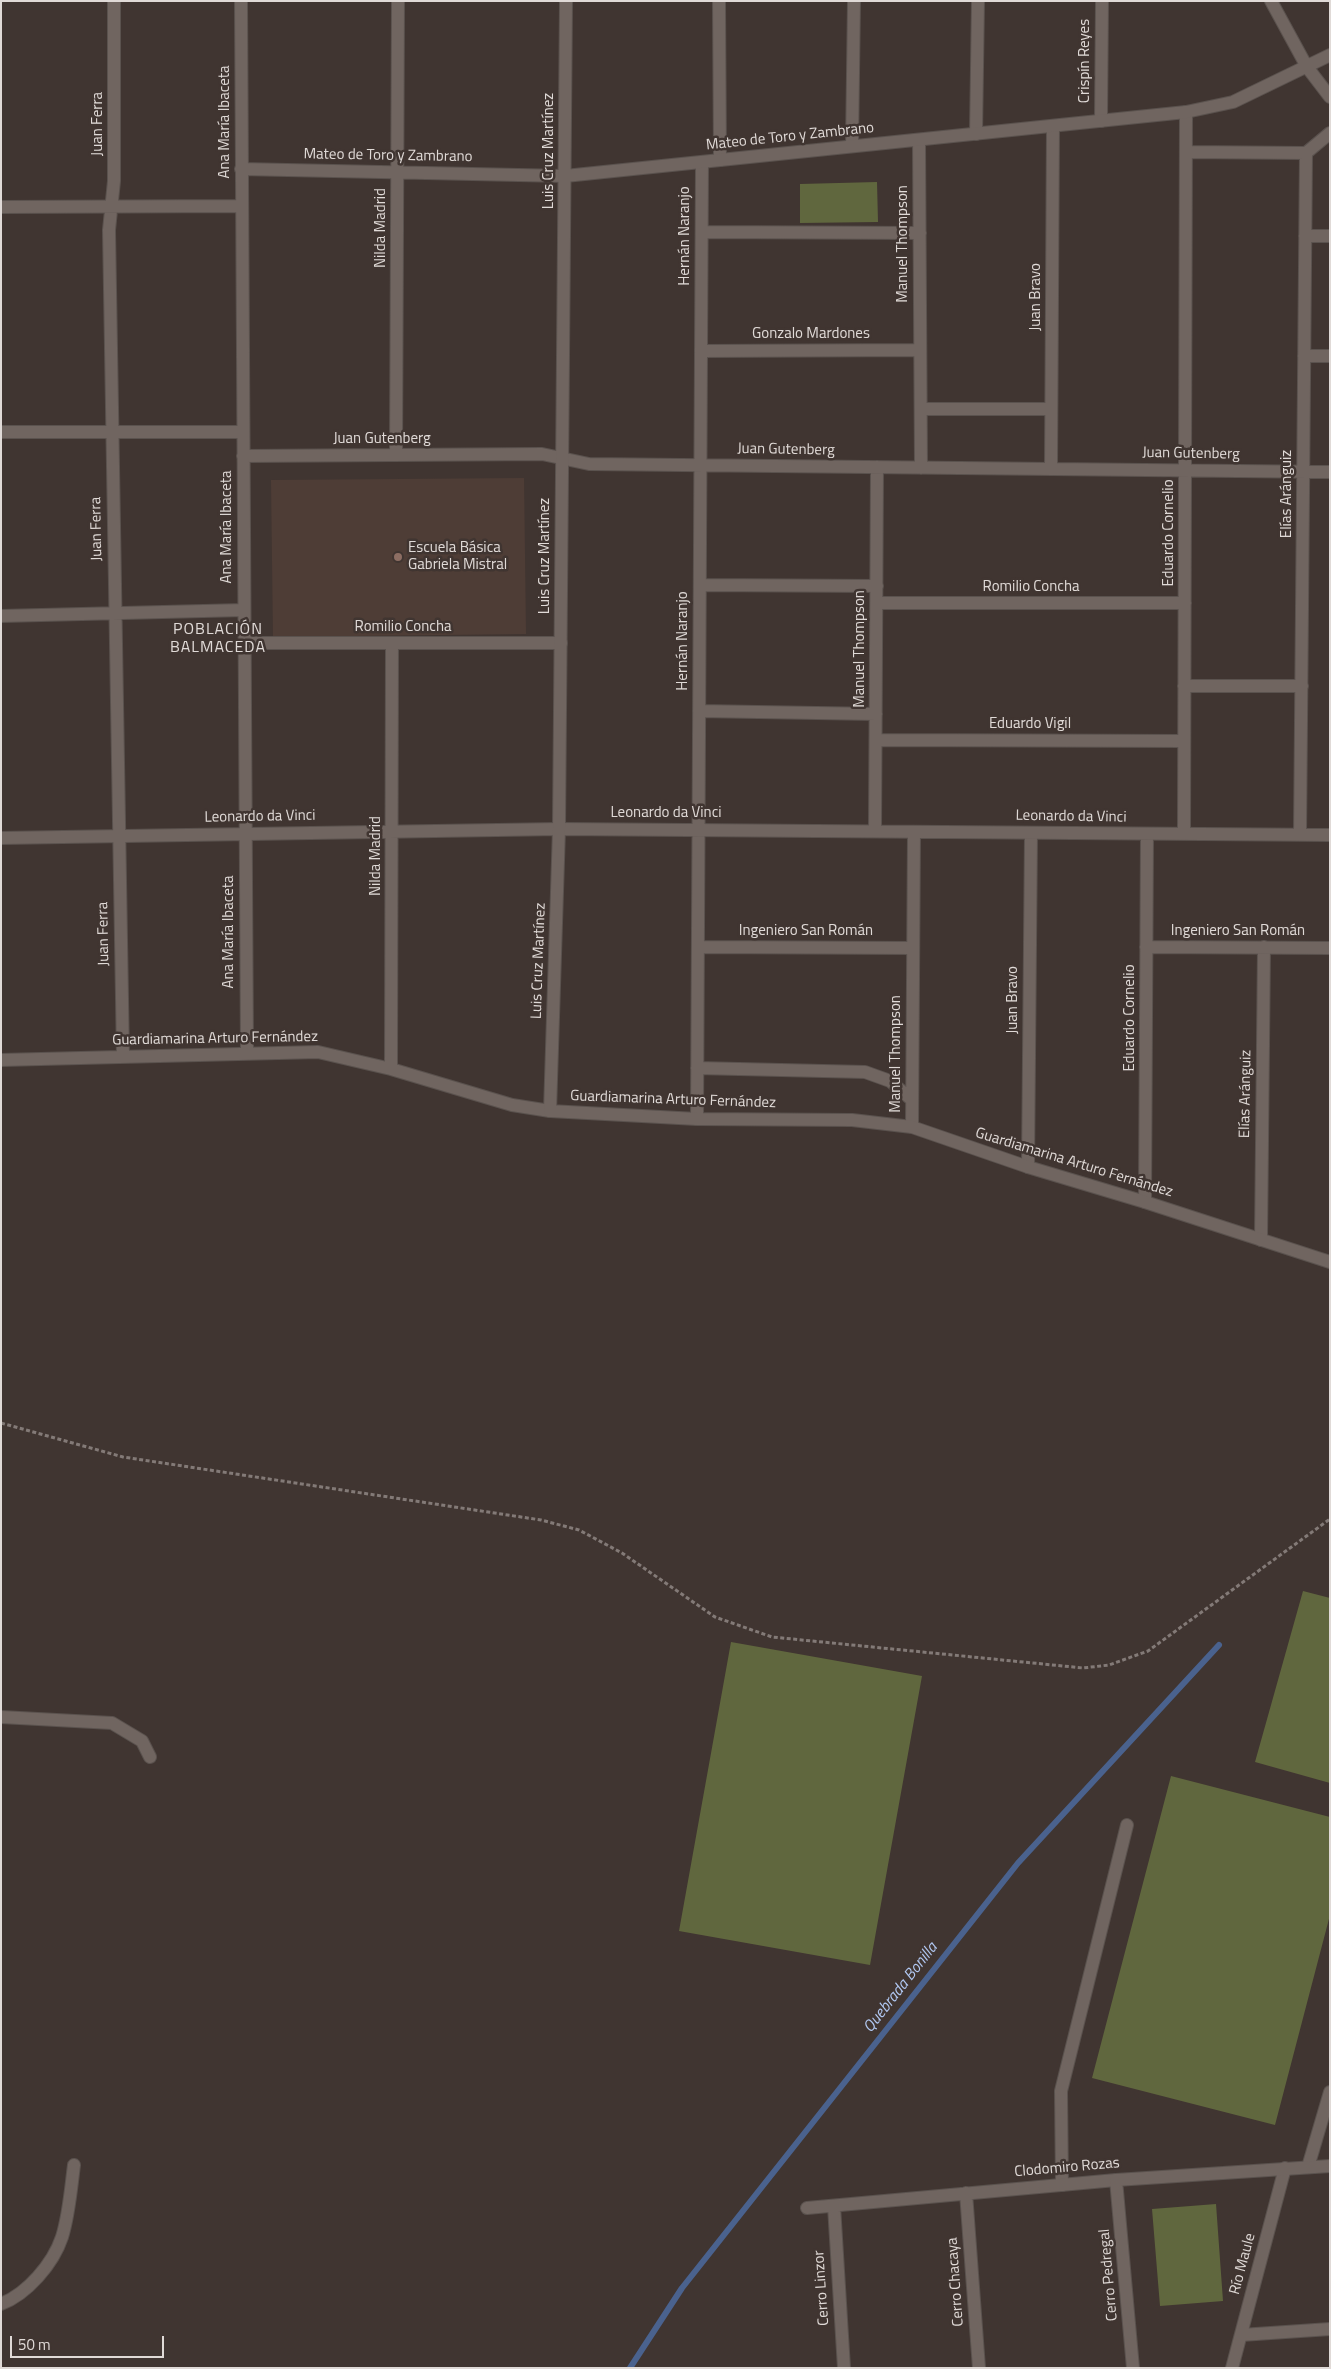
<!DOCTYPE html>
<meta charset="utf-8">
<style>
body{margin:0}
#map{position:relative;width:1331px;height:2369px;overflow:hidden;background:#403531;font-family:"Titillium Web",sans-serif}
canvas{display:block}
.frame{position:absolute;inset:0;border:2px solid #e0dad7;pointer-events:none}
.scale{position:absolute;left:10px;top:2336px;width:154px;height:22px;box-sizing:border-box;border:2px solid #e0dad7;border-top:0;padding-left:6px;font-size:15px;line-height:18px;white-space:nowrap;color:#e0dad7;-webkit-text-stroke:4px #403531;paint-order:stroke}
</style>
<div id="map">
<canvas width="1331" height="2369"></canvas>
<div class="frame"></div>
<div class="scale">50 m</div>
</div>
<script>
const c = document.querySelector('canvas').getContext('2d');
c.lineJoin = 'round';
function fillPath(path, color) { c.fillStyle = color; c.fill(path, 'evenodd'); }
function stroke(path, color, width, dash) { c.strokeStyle = color; c.lineWidth = width; c.lineCap = dash ? 'butt' : 'round'; c.setLineDash(dash || []); c.stroke(path); }
function write(font, color, halo, rows, align = 'center') {
  c.font = font + ' "Titillium Web",sans-serif'; c.lineWidth = 5; c.setLineDash([]); c.textBaseline = 'middle'; c.strokeStyle = halo; c.fillStyle = color; for (const [text, x, y, turn = 0] of rows) {
    c.save(); c.translate(x, y); c.rotate((+turn || 0) * Math.PI / 180); c.textAlign = isNaN(turn) ? turn : align; if (halo) c.strokeText(text, 0, 0); c.fillText(text, 0, 0); c.restore();
  }
}
fillPath(new Path2D(`
 M524 478 526 634 273 637 271 480Z`), '#4e3d36');
fillPath(new Path2D(`
 M877 182 878 222 800 223V184Z
 M1303 1591 1330 1598V1783L1255 1762Z
 M731 1642 922 1676 870 1965 679 1931Z
 M1171 1776 1330 1817V1915L1275 2125 1092 2078Z
 M1216 2204 1223 2301 1160 2306 1152 2209Z`), '#60673e');
stroke(new Path2D(`
 M630 2368 682 2288 1018 1863 1219 1645`), '#4a628e', 6);
const lane = new Path2D(`
 M1 1717 112 1723 142 1741 150 1757
 M1062 2185 1061 2091 1127 1825
 M1 2304C27 2294 53 2264 62 2237 69 2215 71 2188 74 2165`);
const street = new Path2D(`
 M114 1V181L109 230 123 1057
 M241 1 247 1053
 M719 1 720 160
 M1101 121 1102 1
 M976 134 978 1
 M919 140 921 468
 M852 146 854 1
 M1186 152 1306 153 1330 133
 M241 169 565 176
 M1 207 241 206
 M702 232 920 233
 M1305 236H1330
 M701 351 920 350
 M1304 356H1330
 M921 409H1051
 M1 432H243
 M396 455 398 1
 M243 456 542 454 589 464 1330 472
 M1051 469 1053 126
 M700 585 877 586
 M877 603H1185
 M1 616 244 610
 M244 643H561
 M1184 686H1302
 M699 711 876 714
 M876 740 1184 741
 M875 831 877 467
 M1184 834 1186 112
 M1300 835 1306 153
 M1 838 559 829 1330 835
 M698 947 913 948
 M1146 947 1330 948
 M1 1060 318 1052 391 1069 512 1105 550 1111
 M697 1068 865 1072 890 1081 912 1100
 M391 1069 392 643
 M697 1119 702 162
 M912 1127 914 832
 M1028 1167 1031 833
 M1145 1202 1147 834
 M1261 1240 1264 947
 M1308 2167 1330 2092
 M966 2193 979 2368
 M834 2206 844 2368
 M807 2208 1116 2180
 M1241 2335 1330 2329
 M1232 2368 1285 2168`);
const secondary = new Path2D(`
 M566 1 559 829 550 1111 697 1119 852 1120 912 1127 1028 1167 1145 1202 1330 1262
 M1271 1 1307 67 1330 97
 M565 176 1186 112 1233 102 1330 55
 M1133 2368 1116 2180 1330 2166`);
stroke(lane, '#5a524e', 14);
stroke(street, '#5a524e', 14);
stroke(secondary, '#5a524e', 14);
stroke(new Path2D(`
 M1 1423 123 1457 541 1520 579 1530 622 1553 715 1617 772 1637 1083 1668 1109 1665 1148 1651 1330 1519`), '#837a77', 3, [4, 2.5]);
stroke(lane, '#706560', 12);
stroke(street, '#706560', 12);
stroke(secondary, '#706560', 12);
for (const [x, y, r, color] of [
 [398,557,5,"#8d6e63"]
]) { const dot = new Path2D(); dot.arc(x, y, r, 0, 2 * Math.PI); c.fillStyle = color; c.fill(dot); stroke(dot, '#403531', 2); }
write('15px', '#e0dad7', '#403531', [
 ["Crispín Reyes",1085,61,-90],
 ["Ana María Ibaceta",225,122,-90],
 ["Juan Ferra",98,124,-90],
 ["Mateo de Toro y Zambrano",790,137,-6],
 ["Luis Cruz Martínez",549,151,-90],
 ["Mateo de Toro y Zambrano",388,156,1],
 ["Nilda Madrid",381,228,-90],
 ["Hernán Naranjo",685,236,-90],
 ["Manuel Thompson",903,244,-90],
 ["Juan Bravo",1036,297,-90],
 ["Gonzalo Mardones",811,334],
 ["Juan Gutenberg",382,439],
 ["Juan Gutenberg",786,450,1],
 ["Juan Gutenberg",1191,454,1],
 ["Elías Aránguiz",1287,494,-90],
 ["Ana María Ibaceta",227,527,-90],
 ["Juan Ferra",97,529,-91],
 ["Eduardo Cornelio",1169,533,-90],
 ["Luis Cruz Martínez",545,556,-90],
 ["Romilio Concha",1031,587],
 ["Romilio Concha",403,627],
 ["Hernán Naranjo",683,641,-90],
 ["Manuel Thompson",860,649,-90],
 ["Eduardo Vigil",1030,724],
 ["Leonardo da Vinci",666,813],
 ["Leonardo da Vinci",260,817,-1],
 ["Leonardo da Vinci",1071,817,1],
 ["Nilda Madrid",376,856,-90],
 ["Ingeniero San Román",806,931],
 ["Ingeniero San Román",1238,931],
 ["Ana María Ibaceta",229,932,-90],
 ["Juan Ferra",104,934,-91],
 ["Luis Cruz Martínez",539,961,-88],
 ["Juan Bravo",1013,1000,-90],
 ["Eduardo Cornelio",1130,1018,-90],
 ["Guardiamarina Arturo Fernández",215,1039,-1],
 ["Manuel Thompson",896,1054,-90],
 ["Elías Aránguiz",1246,1094,-89],
 ["Guardiamarina Arturo Fernández",673,1100,2],
 ["Guardiamarina Arturo Fernández",1074,1163,17],
 ["Clodomiro Rozas",1067,2168,-5],
 ["Río Maule",1243,2264,-75],
 ["Cerro Pedregal",1109,2275,-95],
 ["Cerro Chacaya",956,2282,-94],
 ["Cerro Linzor",822,2288,-94]
]);
write('15px', '#e0dad7', '#403531', [
 ["Escuela Básica",408,548],
 ["Gabriela Mistral",408,565]
], 'left');
c.letterSpacing = '1px';
write('16px', '#e0dad7', '#403531', [
 ["POBLACIÓN",218,630],
 ["BALMACEDA",218,648]
]);
c.letterSpacing = '0px';
write('italic 16px', '#b1c8f2', '#403531', [
 ["Quebrada Bonilla",901,1988,-52]
]);
</script>
